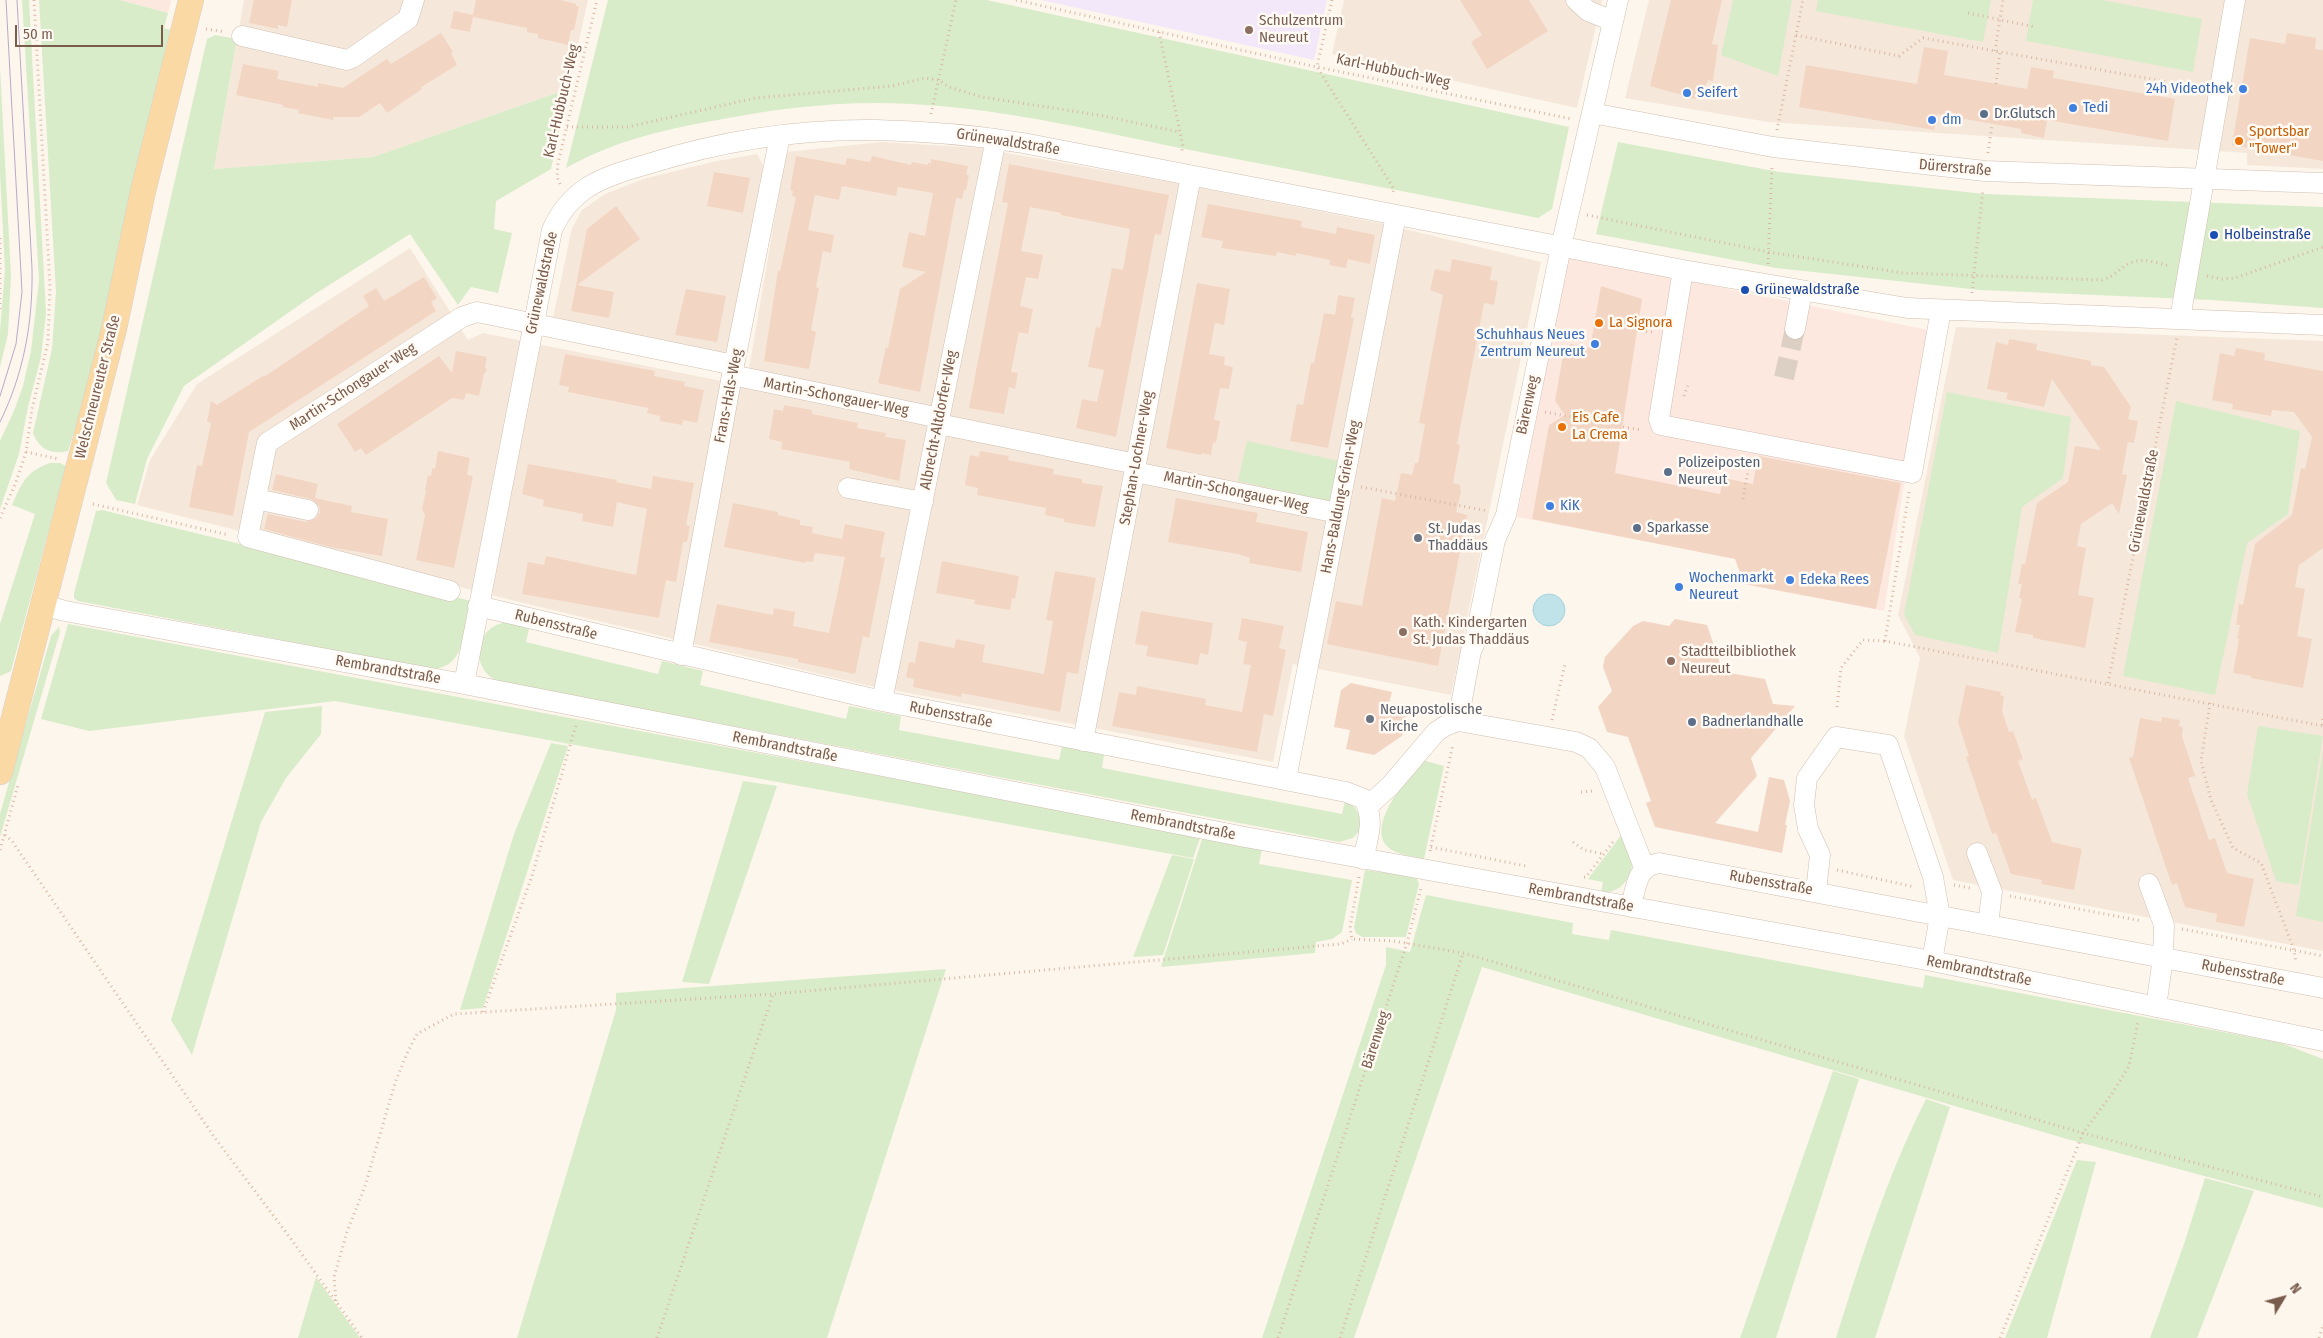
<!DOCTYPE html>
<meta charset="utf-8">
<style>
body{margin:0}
#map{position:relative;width:2323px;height:1338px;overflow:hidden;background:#fdf6ec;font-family:"Fira Sans Condensed",sans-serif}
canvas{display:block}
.north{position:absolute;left:2258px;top:1273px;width:50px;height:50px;-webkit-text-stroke:4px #fffaf3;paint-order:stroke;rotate:53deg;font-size:14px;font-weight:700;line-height:20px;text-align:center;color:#7a5c4d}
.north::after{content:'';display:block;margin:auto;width:18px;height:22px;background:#7a5c4d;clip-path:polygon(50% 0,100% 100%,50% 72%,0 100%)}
.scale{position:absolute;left:15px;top:25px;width:148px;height:22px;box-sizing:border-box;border:2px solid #7a5c4d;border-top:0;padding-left:6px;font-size:15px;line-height:18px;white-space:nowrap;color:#7a5c4d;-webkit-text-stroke:4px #fffaf3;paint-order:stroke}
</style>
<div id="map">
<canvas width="2323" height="1338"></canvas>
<div class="north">N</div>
<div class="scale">50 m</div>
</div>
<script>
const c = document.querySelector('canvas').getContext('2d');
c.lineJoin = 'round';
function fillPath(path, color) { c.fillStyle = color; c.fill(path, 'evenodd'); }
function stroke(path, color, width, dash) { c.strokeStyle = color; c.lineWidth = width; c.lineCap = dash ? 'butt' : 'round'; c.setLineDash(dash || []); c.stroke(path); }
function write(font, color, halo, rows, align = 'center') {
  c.font = font + ' "Fira Sans Condensed",sans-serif'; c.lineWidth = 5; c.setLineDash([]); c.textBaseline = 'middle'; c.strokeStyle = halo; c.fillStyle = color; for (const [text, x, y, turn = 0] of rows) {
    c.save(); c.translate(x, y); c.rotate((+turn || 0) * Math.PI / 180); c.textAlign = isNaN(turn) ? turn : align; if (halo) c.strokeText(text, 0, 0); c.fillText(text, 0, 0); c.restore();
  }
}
fillPath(new Path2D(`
 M244 0H588L568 89 373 157 214 169Z
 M1344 0H1602L1577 108 1332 54Z
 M1649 0H2323V169L2247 165V153L1768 122 1625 98Z
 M882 142 979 148 1170 182 1384 224 1541 262 1451 695 1293 664 1273 762 866 685 515 601 137 505 150 460 197 384 410 248 468 340 483 333 746 386 786 152Z
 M757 154 764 167 726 361 551 327 572 228 582 210 605 194 643 179 712 162Z
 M1956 327 2323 341V951L1953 880 1904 736 1920 658 1898 615Z`), '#f5e8da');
fillPath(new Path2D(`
 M120 0H171L168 13Z
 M1568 256 1928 330 1884 611 1744 584 1738 566V559L1517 517Z`), '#fde8e0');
fillPath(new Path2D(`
 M1041 0H1327L1314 60Z`), '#f3e8fa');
fillPath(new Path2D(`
 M22 0H29L46 313 41 357 28 407 19 454 0 509V441L14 411 23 386 31 351 39 280Z
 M39 0H120L168 13 164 28 170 30 90 382 68 451C51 455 39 449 33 433L52 349 56 292Z
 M608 0H987L1569 127 1552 209 1538 218C1427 196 1316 174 1205 153 1108 134 1010 109 911 104 844 100 778 108 712 121 661 130 612 142 566 168Z
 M1733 0H1792L1778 76 1721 55Z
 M1818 0H1991L1983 42 1816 11Z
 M2033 0H2102L2202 19 2193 72 2026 41Z
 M215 35 237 39 214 169 373 157 568 89 551 169 496 201 494 229 512 233 498 293 471 287 458 305 410 234 315 294 184 386 147 459 135 504 116 500 106 483 207 39Z
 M0 67 11 276 8 334 0 367V331L5 270 0 173Z
 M1618 142 1779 172 1985 194 2323 207V308L2211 300 1980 290 1776 268 1596 234Z
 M1947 392 2071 417 2063 478 2022 507 1998 653 1915 635 1904 614Z
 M2176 401 2300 431 2288 514 2247 543 2215 695 2123 676Z
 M1247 441 1339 461 1330 502 1238 481Z
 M50 463H60L66 466 11 671 0 676V624L35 514 12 505C22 483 25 472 50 463Z
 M102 510 471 601C465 627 466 667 433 669L78 601 74 598V593L96 511Z
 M502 623H510L529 629 526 642 658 674 662 661 703 671 700 685 846 719 849 706 901 716 899 730 1059 760 1062 746 1104 755 1102 768 1342 814 1345 801C1358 807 1361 816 1360 830L1353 838 1339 842 497 681C471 669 474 630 502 623Z
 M68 624 1201 836 1193 858 335 701 89 731 41 719Z
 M59 627 60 632 0 837V814L51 636Z
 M322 706 321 734 286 778 261 822 192 1055 171 1020 265 712Z
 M2258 726 2323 736 2299 885 2276 881 2247 794Z
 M551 743 568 746 483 1008 460 1010 514 834Z
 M2323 749V922L2296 916Z
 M1422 760 1444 766 1424 859C1413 856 1396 855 1388 847 1365 826 1409 776 1422 760Z
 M743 781 777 786 709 984 682 982Z
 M1622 834 1632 865C1630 881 1618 894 1601 892L1603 882 1588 879Z
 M1203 836 1262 849 1259 864 1352 880 1342 932 1332 939 1316 942 1315 953 1161 967Z
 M1172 855 1194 859 1163 955 1133 957Z
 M1365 870 1416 877 1419 884 1406 937H1362L1356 933 1354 927Z
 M1426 895 1573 923 1572 934 1609 940 1611 930 1923 988 1925 975 2281 1043 2323 1059V1208L2067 1139 1482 967 1354 1338H1262L1386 965V947L1410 952Z
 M946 969 827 1338H517L616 1010V993Z
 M1833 1071 1859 1079 1776 1338H1740Z
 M1926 1099 1950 1107 1875 1338H1836C1862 1256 1887 1176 1926 1099Z
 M2077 1160 2096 1162 2047 1338H2005Z
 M2205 1178 2254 1191 2197 1338H2150L2184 1244Z
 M316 1277 360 1338H298Z`), '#d8ecc9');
const water = new Path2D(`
 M1533 610a16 16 0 1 1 32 0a16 16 0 1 1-32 0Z`);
fillPath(water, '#bfe3e8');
stroke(water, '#a5d3da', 1);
fillPath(new Path2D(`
 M254 0H292L287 27 278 25V29L249 23Z
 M476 0H561L576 4V6H579L574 30H571L568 45 538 38V34L527 32V28L473 17 470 32 450 28 454 11 473 15Z
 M1460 0H1529L1548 31 1487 69 1471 42 1482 35Z
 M1671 0H1722L1712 44 1718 45 1713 81 1708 80 1702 95 1697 93 1696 99 1650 86Z
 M441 33 453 52 451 53 457 65 421 87 422 89 387 113 380 103 359 117H333V120L298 113 299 110 283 107V105L236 95 243 64 279 71 277 79 318 87V83L343 88 387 59 391 64Z
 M2287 33 2316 38 2315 49 2323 50V161L2232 145 2250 38 2285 44Z
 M1924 47 1948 51 1944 75 2027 89 2031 67 2054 71 2053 78 2175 99 2168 141 2047 120 2044 138 2021 133V129L1937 114 1934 130 1799 107 1806 65 1917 84Z
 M796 156 845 165 847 158 870 162 872 156 911 165 912 162 928 165V163H931V159L968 166 966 175H969L966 190H964L962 199 956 198 920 392 878 383 886 347 888 348 900 289 926 272 902 267 909 232 925 236 933 193 898 187 896 196 842 186 839 200 815 195 808 230 834 235 831 253 823 251 816 287 819 288 811 330 816 332 809 369 764 361 778 271H780L796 197 792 196 793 191 790 190Z
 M1009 164 1169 195 1161 235 1155 234 1116 437 1076 428 1082 399 1097 402 1104 370 1088 367 1096 327 1100 328 1112 268 1123 270 1130 229 1061 215V213L1030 207 1021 251 1043 255 1038 279 1026 277 1020 306 1033 309 1028 334 1019 332 1011 372 1018 373 1015 389 1009 387 1004 414 969 408 1008 203 1002 202Z
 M714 172 750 178 743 213 707 206Z
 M1208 204 1302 221 1301 227 1336 234 1337 227 1375 235 1370 264 1348 259 1346 268 1329 265 1330 260 1296 253V256L1277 252 1276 256 1221 248 1223 241 1201 237Z
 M616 206 640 239 577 285 614 292 609 318 571 311 587 229Z
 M1452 259 1492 267 1490 280 1498 281 1494 305 1484 303 1457 444 1460 445 1453 483 1460 485 1461 492 1456 512 1467 515 1438 666 1327 644 1336 601 1362 606 1382 498 1395 501 1401 473 1412 475 1415 463H1418L1425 424 1419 423 1443 295 1430 290 1435 269 1450 272Z
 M424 277 437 298 431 302 436 311 249 432 233 516 189 507 197 465 202 466 211 423 207 422 211 401 217 405 263 376 264 377 369 306 363 296 376 288 384 301Z
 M1197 283 1230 289 1224 325 1215 323 1209 354 1225 357 1224 365 1233 367 1229 389 1220 388 1214 420 1220 421 1216 443 1213 442 1211 455 1202 453 1201 455 1166 448Z
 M1601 286 1642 299 1615 473 1720 494 1723 478 1753 484 1758 456 1901 483 1876 609 1744 584 1735 559 1532 519 1549 425 1565 415 1555 401 1564 350 1571 344 1590 348Z
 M686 289 726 296 717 342 675 335Z
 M1338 295 1355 298 1351 318H1354L1328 448 1290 441 1297 404 1303 405 1311 363H1314L1324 313 1335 315Z
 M2009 339 2037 344 2036 350 2091 361V365L2104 367 2131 407 2128 419 2138 421 2134 443 2128 442 2122 474 2127 475 2119 514 2112 503 2081 524 2077 546 2086 548 2078 595 2094 598 2085 648 2033 638V635L2015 632 2022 599 2019 598 2022 584H2018L2022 564H2025L2037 503 2068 482 2075 446 2101 450 2052 379 2044 407 2006 399 2008 393 1987 389 1996 342 2008 345Z
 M2236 348 2265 353 2264 360 2323 371V548L2299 565 2295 587 2305 589 2297 636 2312 639 2303 688 2251 678V676L2233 673 2239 639H2237L2240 625H2236L2239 604 2243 605 2255 544 2292 515 2301 468 2305 469 2312 437 2294 412 2272 410 2271 416 2232 409 2233 404 2212 400 2220 353 2234 356Z
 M456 351 487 357 485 366 487 370 484 374 479 396 466 393 464 400 452 398 366 455 361 448 355 452 337 424 439 356 452 373Z
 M565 354 655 371 654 376 685 382 684 386 704 390 697 423 683 420 682 425 660 421V416L647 413 648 408 568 392 569 387 559 385Z
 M784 405 812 410V414L858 423 857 428 886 433 885 437 906 440 899 481 849 469 850 462 781 449 782 442 769 439 774 409 783 411Z
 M438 451 470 458 467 475 473 476 454 568 416 560 425 515 422 509 426 491 425 490 428 475 431 476 432 468 435 469Z
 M980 451 1009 456 1008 460 1054 469 1053 474 1082 479V483L1103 486 1095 527 1064 522V519L1045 515 1046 508 977 495 978 488 965 485 970 455 979 457Z
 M528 464 617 480 616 482 651 489 653 476 694 483 686 525 690 526 687 542H683L676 582 666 580 659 618 522 594 528 562 544 565 546 556 636 575 647 509 617 502 613 527 582 521 583 514 543 506 544 500 522 494Z
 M276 474 318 484 315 498 352 506 351 512 388 519 382 556 330 547 264 529 268 514 306 522 316 518 320 512 319 506 311 499 272 490Z
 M1176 498 1258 513 1256 522 1308 532 1301 572 1249 563 1250 558 1238 554 1168 542Z
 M733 503 778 512V515L800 520V525L813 527 812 533 842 539 845 524 885 532 880 557 885 558 869 638 863 636 855 674 798 662V659L709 642 717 604 773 615 774 608 795 612 793 626 829 633 845 557 815 553 813 562 806 561V563L724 547Z
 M942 561 1019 576 1015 599 1012 598 1010 610 974 604 975 600 936 593Z
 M1055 571 1096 578 1078 674 1067 672 1060 712 962 693 961 697 913 687 914 679 906 677 909 662 915 663 919 641 954 648 956 639 985 645 982 662 1044 674 1053 621 1046 620Z
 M1141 611 1213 623 1208 655 1200 653 1198 665 1146 656 1148 646 1135 644Z
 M1242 618 1284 626 1279 648 1286 650 1273 716 1264 714 1257 752 1112 726 1119 692 1136 695 1137 686 1206 699 1205 705 1242 712 1251 665 1243 664 1247 642 1238 640Z
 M1675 619 1707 625 1723 672 1765 679 1773 704 1795 706 1751 758 1757 776 1715 823 1758 832 1769 777 1784 780 1790 801 1785 825H1787L1782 853 1655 827 1646 803 1651 801 1628 737 1607 732 1598 707 1612 691 1603 667 1605 657 1633 626 1643 621 1669 626Z
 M1351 683 1392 692 1388 707 1407 710 1402 736 1374 755 1346 749 1350 730 1334 727 1341 690Z
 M1966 685 2001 692 2000 695 2004 696 2002 711 2009 732 2013 731 2023 759 2018 761 2032 800 2036 798 2052 842 2082 849 2074 890 2041 884 2042 880 2011 874 1996 833 1992 834 1966 757 1969 756 1958 722Z
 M2162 717 2180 720 2179 726 2183 727 2182 736 2195 776 2188 778 2209 840 2215 838 2227 873 2254 879 2244 927 2216 922 2217 914 2185 907 2177 883 2172 885 2129 758 2133 757 2140 718 2161 722Z`), '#f3d5c3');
stroke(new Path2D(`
 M1784 378 1795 329`), '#dcd0c4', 20, [20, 10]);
const minor = new Path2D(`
 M1576 0 1588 11 1613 21
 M242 36 347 60 352 58 408 19 414 0
 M1592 113 1773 147 1985 171 2323 183
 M1683 270 1659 419 1661 425 1912 473 1941 310
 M2180 319 2235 0
 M1795 329 1802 291
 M732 375 940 418
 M939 424 1136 464
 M1135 472 1338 513
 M848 488 923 502
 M256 499 308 510
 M450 591 248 537 267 443 462 317 477 312 734 365
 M43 605 65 611 464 684 1245 837 1932 961 2323 1041
 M478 606 882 701 1346 792 1364 799C1375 820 1368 838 1363 859
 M681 655 732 375 780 136
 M464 684 552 230C560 212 571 198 588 187 606 176 627 170 648 164 720 141 799 129 876 130 925 131 974 135 1023 143L1683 270 1907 308 2323 325
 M882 701 996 139
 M1458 721 1471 651 1474 645 1495 540 1506 515 1561 247 1618 0
 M1083 741 1191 176
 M1286 779 1396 215
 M1368 806 1390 786 1436 732 1445 726 1458 721 1576 742 1589 748 1605 767 1644 867
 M1977 853 1992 892 1988 925
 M2149 884 2164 925 2163 958 2156 1007
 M1816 892 1820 855 1808 829 1804 805 1807 778 1836 737 1888 745 1933 877 1940 916 1932 961
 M1631 907C1636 887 1636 867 1659 863L2323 988`);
const major = new Path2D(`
 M0 772 114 329 143 191 191 0`);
stroke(minor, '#d1beb0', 21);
stroke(major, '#dad1cd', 26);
stroke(new Path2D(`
 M1016 0 1317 67 1572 119
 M1332 0 1317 67 1394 189 1392 196
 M1968 13 2035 27
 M206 29 225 32
 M1159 32 1183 146 1181 154
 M1796 35 1899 56 1923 38 2201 88
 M1995 51 2003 0
 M1996 84 2000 51
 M931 114 956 0
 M567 127H628L755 98 892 86 925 78 939 80 949 87 982 97 1098 115 1180 132
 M1777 130 1803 0
 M1988 153 1992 124
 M560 184 557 177 558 163 597 0
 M1587 215 1769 252 1903 273 2102 280C2115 277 2121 266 2133 262 2144 258 2158 263 2169 266
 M0 238V311
 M1768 264 1772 166
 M2207 276 2222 279 2235 278 2323 247
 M1972 293 1983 189
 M1641 331 1653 332
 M1684 396 1688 385
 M1545 412 1577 418
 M1623 427 1642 430
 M26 452 59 459
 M1361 487 1488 511
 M1909 492 1885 641 2323 726
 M1743 499 1750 460
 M93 504 229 535
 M0 518 16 482 26 452 32 409 48 342 50 286 34 0
 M2108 683 2177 337
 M2210 703 2201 761 2211 800 2233 848 2261 863 2294 950 2296 963
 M1837 707 1841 668 1863 640 1885 641
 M1552 720 1565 664
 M2322 725 2323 718
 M1581 792 1593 791
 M5 835 12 841 215 1138 291 1239 362 1338
 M1573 842 1584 850 1604 854
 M1431 847 1526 866
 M0 850 18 785
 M1430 851 1453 744
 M1837 870 1915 887
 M1359 877 1350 928 1352 939 1393 941 1463 953 2083 1133 2323 1197
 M1584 877H1586L1613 842
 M1954 885 1970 888
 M2010 896 2142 921
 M2182 929 2323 956
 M483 1012 532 876 576 725
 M336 1301 334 1277 347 1232 365 1186 395 1083 408 1051 417 1034 454 1014 773 994 1317 946 1341 944 1352 939
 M657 1338 773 994
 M1278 1338 1407 943 1421 888
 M1340 1338 1463 953
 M2000 1338 2083 1133 2111 1095 2129 1066 2138 1022
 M2319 1338 2323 1326`), '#d9b8a5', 3, [1, 4]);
stroke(minor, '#fff', 20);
stroke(major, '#fbd9a5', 25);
stroke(new Path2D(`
 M0 396 16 344 22 292 6 0
 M0 422C24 373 33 322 32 268L17 0`), '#b9a8c9', 1);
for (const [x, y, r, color] of [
 [1249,30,5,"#8d6e63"],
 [2243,89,5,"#3f7fe0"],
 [1687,93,5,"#3f7fe0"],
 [2073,108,5,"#3f7fe0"],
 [1984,114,5,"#5c6f8a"],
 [1932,120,5,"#3f7fe0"],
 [2239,141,5,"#e8710a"],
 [2214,235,5,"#1a4fb4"],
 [1745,290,5,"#1a4fb4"],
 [1599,323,5,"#e8710a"],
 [1595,344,5,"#3f7fe0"],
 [1562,427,5,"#e8710a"],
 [1668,472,5,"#5c6f8a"],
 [1550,506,5,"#3f7fe0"],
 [1637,528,5,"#5c6f8a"],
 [1418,538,5,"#6b7280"],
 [1790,580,5,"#3f7fe0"],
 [1679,587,5,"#3f7fe0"],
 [1403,632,5,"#8d6e63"],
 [1671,661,5,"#8d6e63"],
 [1370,719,5,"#6b7280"],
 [1692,722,5,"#5c6f8a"]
]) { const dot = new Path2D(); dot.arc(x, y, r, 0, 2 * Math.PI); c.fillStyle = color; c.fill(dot); stroke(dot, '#fffaf3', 2); }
write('15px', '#785e54', '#fffaf3', [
 ["Schulzentrum",1259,21],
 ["Neureut",1259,38],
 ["Kath. Kindergarten",1413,623],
 ["St. Judas Thaddäus",1413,640],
 ["Stadtteilbibliothek",1681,652],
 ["Neureut",1681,669]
], 'left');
write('15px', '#7a5c4d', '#fffaf3', [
 ["Karl-Hubbuch-Weg",1393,71,12],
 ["Karl-Hubbuch-Weg",562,101,-77],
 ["Grünewaldstraße",1008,142,9],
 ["Dürerstraße",1955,168,5],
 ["Grünewaldstraße",542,283,-78],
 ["Welschneureuter Straße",98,387,-76],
 ["Martin-Schongauer-Weg",353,387,-33],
 ["Frans-Hals-Weg",729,396,-79],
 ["Martin-Schongauer-Weg",836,397,11],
 ["Bärenweg",1528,405,-78],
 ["Albrecht-Altdorfer-Weg",939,420,-79],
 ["Stephan-Lochner-Weg",1137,458,-80],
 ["Martin-Schongauer-Weg",1236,492,12],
 ["Hans-Baldung-Grien-Weg",1341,497,-79],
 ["Grünewaldstraße",2144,501,-79],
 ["Rubensstraße",556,625,14],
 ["Rembrandtstraße",388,670,10],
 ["Rubensstraße",951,715,11],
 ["Rembrandtstraße",785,747,11],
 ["Rembrandtstraße",1183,825,11],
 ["Rubensstraße",1771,883,10],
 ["Rembrandtstraße",1581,898,10],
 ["Rembrandtstraße",1979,971,11],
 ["Rubensstraße",2243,973,11],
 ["Bärenweg",1376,1040,-72]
]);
write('15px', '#366cbe', '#fffaf3', [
 ["24h Videothek",2233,89,"right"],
 ["Seifert",1697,93],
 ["Tedi",2083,108],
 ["dm",1942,120],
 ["Schuhhaus Neues",1585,335,"right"],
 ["Zentrum Neureut",1585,352,"right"],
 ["KiK",1560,506],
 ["Wochenmarkt",1689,578],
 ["Neureut",1689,595],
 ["Edeka Rees",1800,580]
], 'left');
write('15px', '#4e5e75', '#fffaf3', [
 ["Dr.Glutsch",1994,114],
 ["Polizeiposten",1678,463],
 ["Neureut",1678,480],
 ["Sparkasse",1647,528],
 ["Badnerlandhalle",1702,722]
], 'left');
write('15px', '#c56008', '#fffaf3', [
 ["Sportsbar",2249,132],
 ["\"Tower\"",2249,149],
 ["La Signora",1609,323],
 ["Eis Cafe",1572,418],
 ["La Crema",1572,435]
], 'left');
write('15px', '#164399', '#fffaf3', [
 ["Holbeinstraße",2224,235],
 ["Grünewaldstraße",1755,290]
], 'left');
write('15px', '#5b616d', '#fffaf3', [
 ["St. Judas",1428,529],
 ["Thaddäus",1428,546],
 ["Neuapostolische",1380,710],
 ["Kirche",1380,727]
], 'left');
</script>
